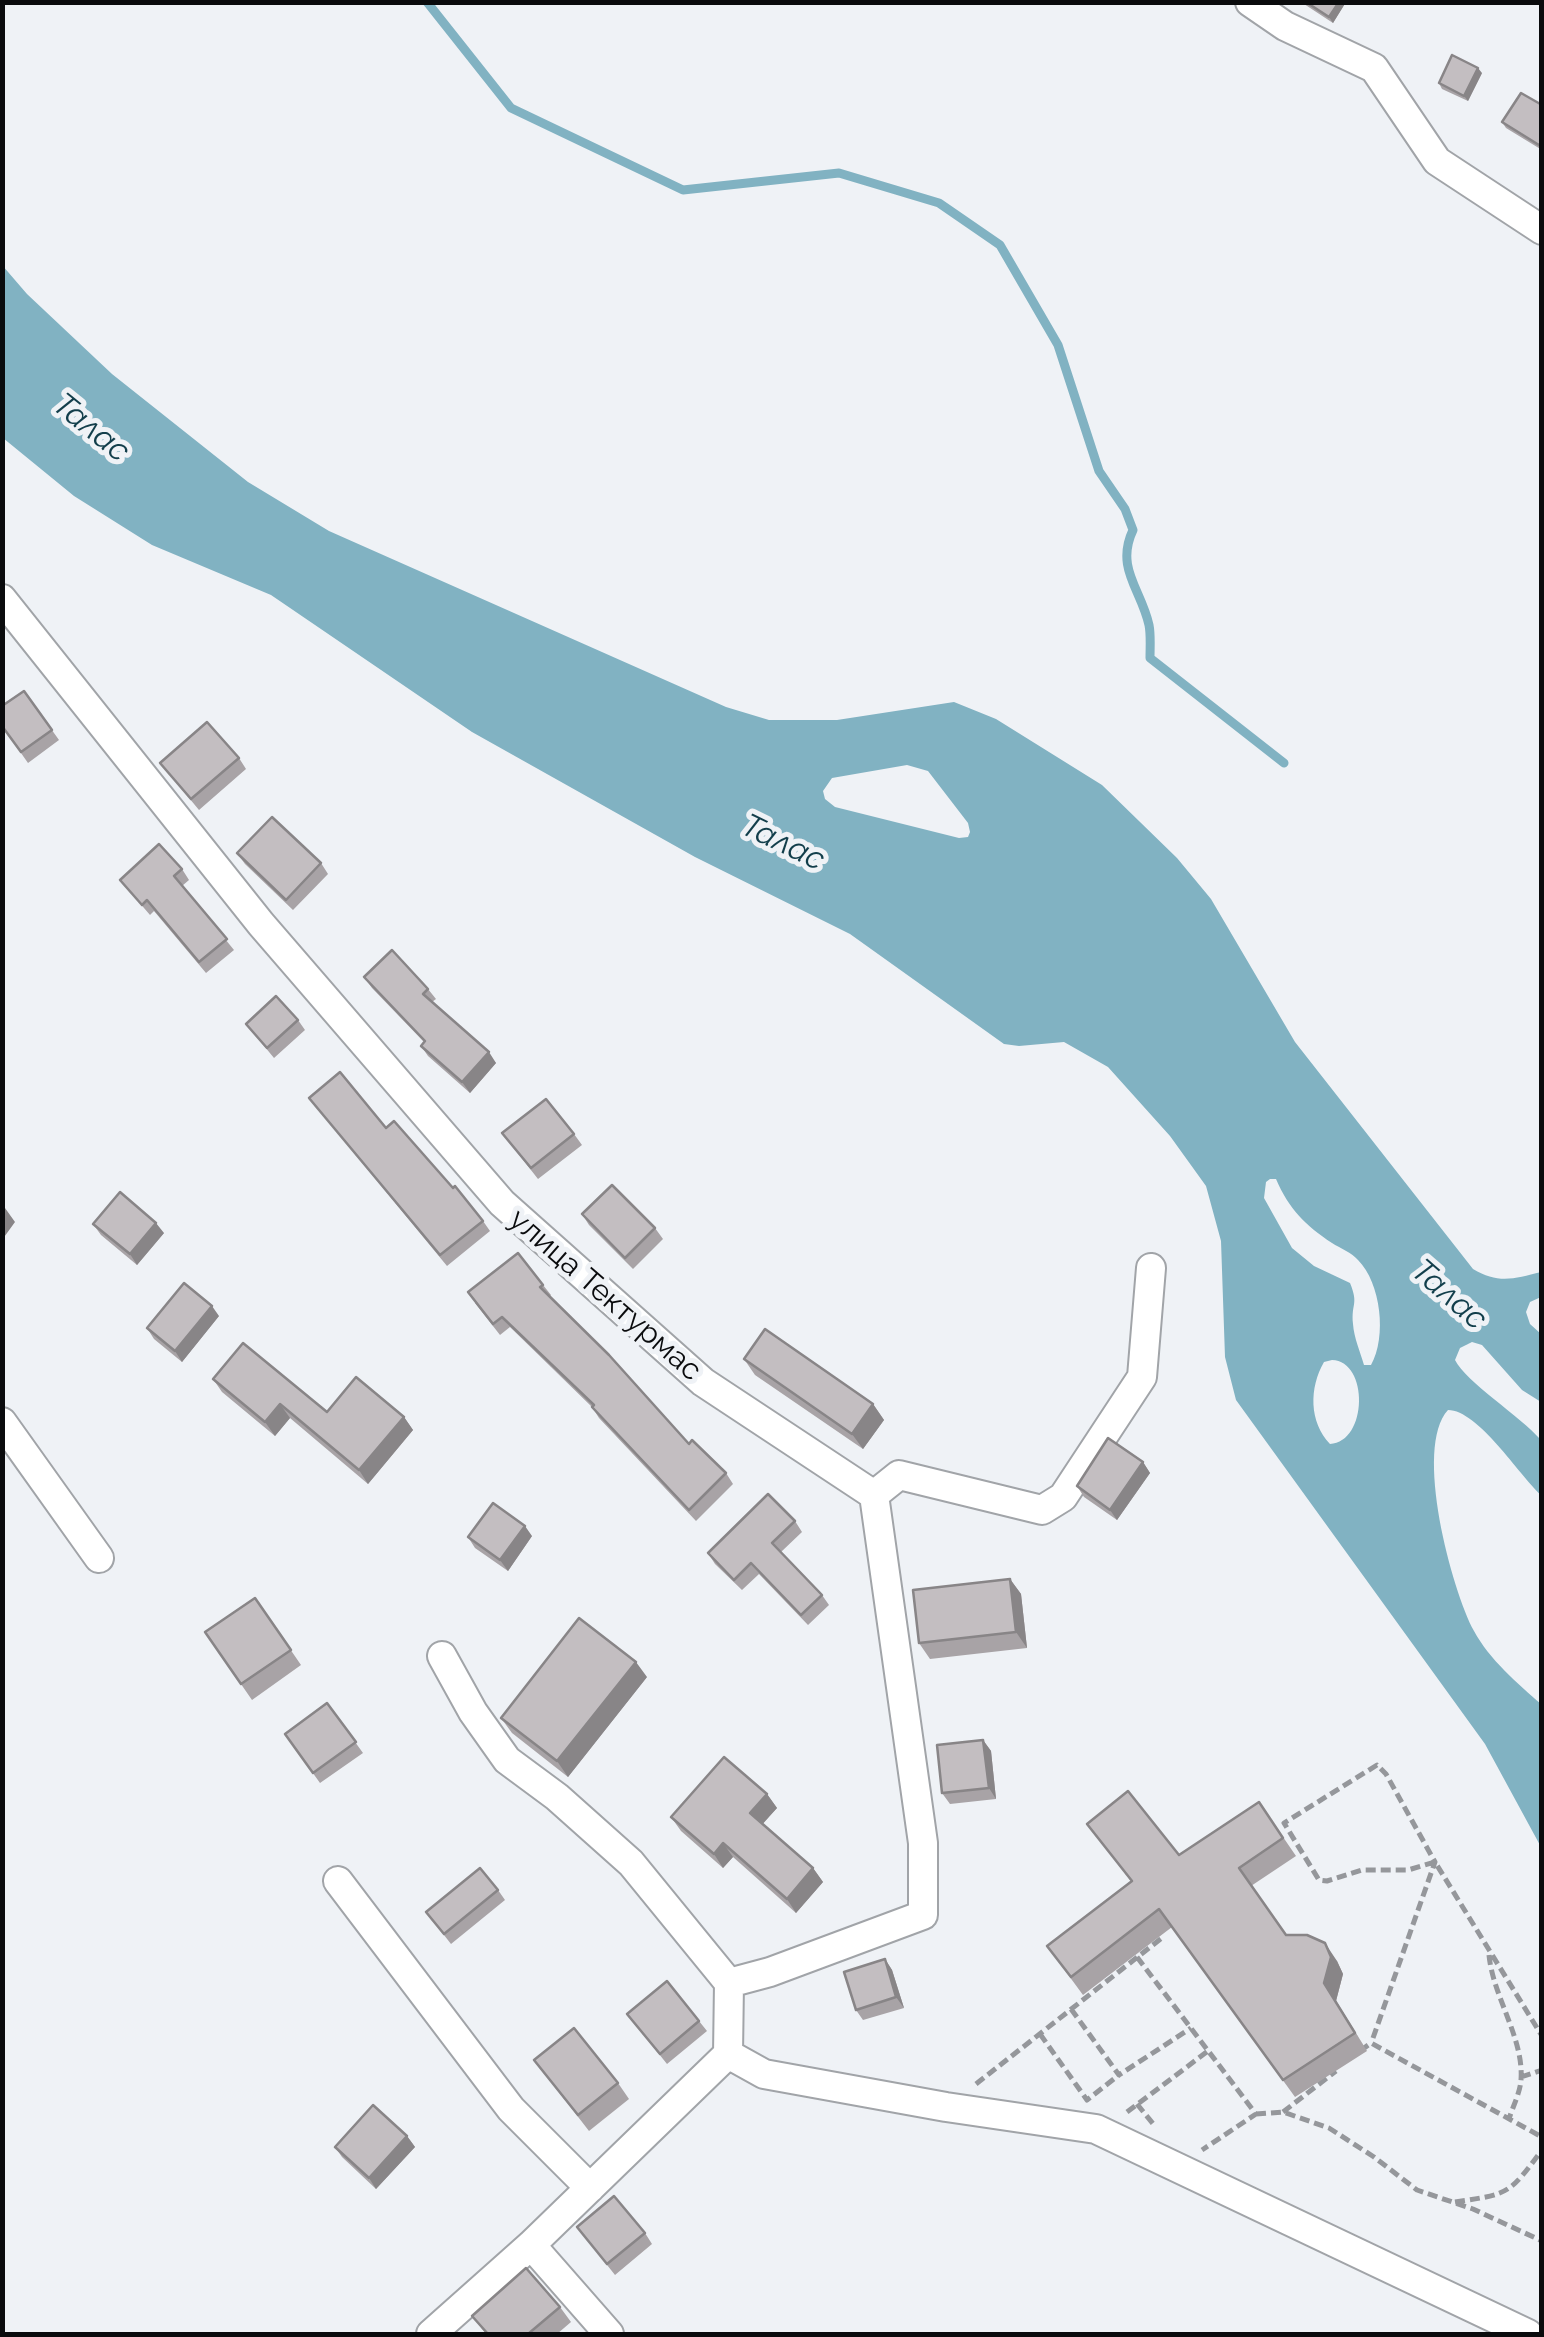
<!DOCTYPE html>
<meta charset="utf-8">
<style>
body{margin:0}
#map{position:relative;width:1544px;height:2337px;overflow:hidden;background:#eff2f6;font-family:Raleway,sans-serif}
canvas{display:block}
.frame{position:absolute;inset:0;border:5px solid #0a0b0d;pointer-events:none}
</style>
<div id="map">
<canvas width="1544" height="2337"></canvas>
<div class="frame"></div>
</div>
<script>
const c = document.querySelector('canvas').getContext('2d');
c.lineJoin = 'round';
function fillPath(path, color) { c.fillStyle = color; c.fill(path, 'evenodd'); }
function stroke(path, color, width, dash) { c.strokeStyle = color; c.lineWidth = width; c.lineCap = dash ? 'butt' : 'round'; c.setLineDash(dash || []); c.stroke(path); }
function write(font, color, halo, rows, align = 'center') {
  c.font = font + ' Raleway,sans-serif'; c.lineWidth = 10; c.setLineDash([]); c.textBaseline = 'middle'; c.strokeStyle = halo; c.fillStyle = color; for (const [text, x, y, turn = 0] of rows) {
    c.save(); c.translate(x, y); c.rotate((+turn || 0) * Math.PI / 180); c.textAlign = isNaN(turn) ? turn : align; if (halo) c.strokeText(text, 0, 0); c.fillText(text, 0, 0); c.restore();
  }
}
fillPath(new Path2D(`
 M2 265 27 294 112 374 248 482 329 531 726 707 769 720H837L954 702 996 719 1102 785 1177 858 1211 899 1295 1042 1473 1269C1498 1284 1514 1279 1541 1272V1297L1530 1302 1526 1312 1530 1324 1541 1334V1402L1522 1390 1482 1345 1472 1342 1460 1348 1455 1360C1466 1382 1520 1416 1541 1440V1495C1519 1475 1478 1410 1448 1410 1413 1448 1452 1590 1474 1631 1489 1659 1518 1684 1541 1704V1847L1485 1744 1236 1400 1225 1357 1221 1241 1206 1186 1170 1136 1108 1067 1064 1042 1019 1046 1004 1044 850 934 695 857 472 732 271 595 152 545 74 496 3 438ZM907 765 928 771 968 823 970 832 968 837 959 838 835 807 825 799 823 791 832 778ZM1270 1179H1276C1289 1209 1305 1225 1332 1243 1340 1248 1352 1253 1358 1260 1381 1283 1387 1337 1371 1365H1364C1360 1351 1354 1338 1353 1324 1351 1303 1359 1305 1350 1283L1314 1266 1292 1248 1264 1198 1266 1182ZM1332 1360C1369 1361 1368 1442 1330 1444 1309 1422 1309 1388 1324 1362Z`), '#81b2c2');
stroke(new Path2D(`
 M427 2 511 108 683 190 839 173 939 203 1000 245 1058 345 1099 471 1125 509 1133 530C1115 568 1141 589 1149 625 1151 635 1150 647 1150 658L1284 763`), '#81b2c2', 9);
const minor = new Path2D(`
 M1250 2 1285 26 1374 68 1437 161 1542 230
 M2 599 261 924 502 1203 703 1382 874 1495 923 1843V1915L770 1972 729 1983 728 2054 531 2245 431 2334
 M2 1422 99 1558
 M874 1495 899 1475 1042 1510 1063 1497 1142 1377 1151 1268
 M442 1656 473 1712 507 1760 557 1797 631 1863 729 1983
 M338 1881 511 2109 590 2188
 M728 2054 764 2074 946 2107 1096 2129 1528 2334
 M531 2245 609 2334`);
stroke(minor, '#a1a4a8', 32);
stroke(new Path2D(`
 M1489 1955C1493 1997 1524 2038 1521 2080 1520 2093 1513 2106 1509 2119
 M1137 1957 1256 2114 1202 2150
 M1071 2009 1119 2075 1191 2028
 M1040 2034 1087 2100 1119 2075
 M1373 2038 1435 1862 1386 1774 1377 1765 1284 1823 1319 1880 1327 1881 1362 1870H1408L1435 1862 1542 2036
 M1360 2051 1371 2043 1542 2137
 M1521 2077 1542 2070
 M976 2084 1163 1937
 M1137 2104 1154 2125
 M1127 2112 1208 2051
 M1283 2112 1336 2071
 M1256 2114 1283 2112 1329 2128 1374 2157 1417 2190 1473 2209 1542 2241
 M1455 2202C1510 2194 1509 2194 1542 2150`), '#95979b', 5, [10, 5]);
stroke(minor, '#fff', 28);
fillPath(new Path2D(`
 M1301 2H1346L1333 23Z
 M1482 73 1468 101 1442 89 1439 83Z
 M1542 105V150L1506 128 1502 122Z
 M24 691 59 740 28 763 2 726Z
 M239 758 246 769 199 810 160 763Z
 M237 853 321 863 328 874 293 910 245 864Z
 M182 869 189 880 182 886 234 950 206 973 154 911 150 915 120 880Z
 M364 977 428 989 436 999 432 1002 496 1063 470 1093 428 1056 421 1046 424 1042 372 988Z
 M298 1020 305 1030 274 1058 246 1024Z
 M309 1098 386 1128 483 1221 490 1231 447 1266Z
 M502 1133 574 1134 582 1145 538 1179Z
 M582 1214 655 1228 663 1239 633 1269 589 1225Z
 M93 1224 164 1233 137 1265 101 1235Z
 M543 1285 551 1295 550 1296 689 1444 726 1473 733 1484 696 1521 599 1418 592 1407 510 1327 500 1335 475 1303Z
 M219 1316 182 1362 154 1339 147 1328Z
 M744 1359 873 1404 884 1420 863 1449 755 1375Z
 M213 1379 327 1412 404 1417 413 1430 368 1484 290 1418 275 1436 222 1392Z
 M1143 1462 1150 1473 1117 1520 1084 1497 1077 1486Z
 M795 1521 802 1532 781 1552 822 1595 829 1605 808 1625 759 1574 742 1590 715 1564 708 1553Z
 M532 1536 508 1571 475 1548 468 1537Z
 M1010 1579 1021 1594 1027 1648 930 1659 919 1643Z
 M255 1598 301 1665 252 1700 205 1632Z
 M647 1677 568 1777 512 1733 501 1718Z
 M327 1703 363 1753 320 1783 285 1734Z
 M983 1740 991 1751 996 1799 950 1804 942 1793Z
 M767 1794 777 1808 762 1824 813 1868 823 1882 796 1913 733 1857 723 1868 681 1831 671 1817Z
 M1259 1802 1296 1856 1251 1886 1286 1935 1337 1961 1343 1974 1336 2001 1367 2051 1295 2097 1172 1927 1083 1995 1047 1946 1131 1881 1087 1824 1179 1855Z
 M498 1890 505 1900 451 1944 426 1912Z
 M885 1959 892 1970 904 2008 863 2020 856 2010Z
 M627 2014 699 2021 707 2031 667 2064Z
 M534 2060 618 2083 629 2099 589 2131Z
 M407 2136 415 2147 376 2189 342 2157 335 2147Z
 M577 2227 645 2233 652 2244 615 2275Z
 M560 2307 571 2322 557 2334H486L472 2316Z`), '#a8a3a6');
fillPath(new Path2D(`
 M1339 2H1346L1333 23 1329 17Z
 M1478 68 1482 73 1468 101 1464 96Z
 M489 1052 496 1063 470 1093 462 1082Z
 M5 1208 15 1222 2 1240V1211Z
 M156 1223 164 1233 137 1265 130 1254Z
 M212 1306 219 1316 182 1362 175 1351Z
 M280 1404 290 1418 275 1436 265 1422Z
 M873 1404 884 1420 863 1449 852 1434Z
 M404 1417 413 1430 368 1484 359 1470Z
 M1143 1462 1150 1473 1117 1520 1110 1510Z
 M525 1526 532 1536 508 1571 500 1560Z
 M1010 1579 1021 1594 1027 1648 1016 1632Z
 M636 1662 647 1677 568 1777 557 1761Z
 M983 1740 991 1751 996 1799 989 1788Z
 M767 1794 777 1808 760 1827 750 1813Z
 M723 1843 733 1857 723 1868 714 1854Z
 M813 1868 823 1882 796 1913 787 1899Z
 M1325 1943 1337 1961 1343 1974 1336 2001 1367 2051 1324 1983Z
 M885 1959 892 1970 904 2008 896 1997Z
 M407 2136 415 2147 376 2189 369 2178Z`), '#888587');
const building = new Path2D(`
 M1306 2H1339L1329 17Z
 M1452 55 1478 68 1464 96 1439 83Z
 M1521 93 1542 105V142L1539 145 1502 122Z
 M24 691 52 730 21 752 2 726V706Z
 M207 722 239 758 191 799 160 763Z
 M272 817 321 863 286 900 237 853Z
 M159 844 182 869 174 876 227 939 199 962 147 900 142 905 120 880Z
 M392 950 428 989 423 994 489 1052 462 1082 421 1046 425 1041 364 977Z
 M276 996 298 1020 267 1048 246 1024Z
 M340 1072 386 1128 394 1121 453 1188 455 1186 483 1221 440 1255 309 1098Z
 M546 1099 574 1134 531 1168 502 1133Z
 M612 1185 655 1228 625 1258 582 1214Z
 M120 1192 156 1223 130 1254 93 1224Z
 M518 1253 543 1285 540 1287 609 1355 689 1444 692 1440 726 1473 689 1510 592 1407 594 1405 502 1317 493 1324 468 1292Z
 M184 1283 212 1306 175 1351 147 1328Z
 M765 1329 873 1404 852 1434 744 1359Z
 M243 1343 327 1412 356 1377 404 1417 359 1470 280 1404 265 1422 213 1379Z
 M1108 1438 1143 1462 1110 1510 1077 1486Z
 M768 1494 795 1521 772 1543 822 1595 801 1615 751 1563 734 1580 708 1553Z
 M493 1503 525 1526 500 1560 468 1537Z
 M1010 1579 1016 1632 919 1643 913 1590Z
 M255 1598 291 1650 241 1684 205 1632Z
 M579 1618 636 1662 557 1761 501 1718Z
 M327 1703 356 1742 313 1773 285 1734Z
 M983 1740 989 1788 942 1793 937 1745Z
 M724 1757 767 1794 750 1813 813 1868 787 1899 723 1843 714 1854 671 1817Z
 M1128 1791 1179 1855 1259 1802 1283 1838 1239 1868 1286 1935H1307L1325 1943 1331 1957 1324 1983 1355 2033 1283 2080 1159 1909 1071 1977 1047 1946 1132 1881 1087 1824Z
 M480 1868 498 1890 444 1934 426 1912Z
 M885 1959 896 1997 856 2010 844 1972Z
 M667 1981 699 2021 660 2054 627 2014Z
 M574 2028 618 2083 578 2115 534 2060Z
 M373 2105 407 2136 369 2178 335 2147Z
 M614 2196 645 2233 607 2264 577 2227Z
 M526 2268 560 2307 528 2334H488L472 2316Z`);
fillPath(building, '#c3bec1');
stroke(building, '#888587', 2.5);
write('30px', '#0a0b0d', '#eff2f6', [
 ["улица Тектурмас",605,1295,41]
]);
write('italic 32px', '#123e4b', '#eff2f6', [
 ["Талас",91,428,39],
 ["Талас",783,843,26],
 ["Талас",1449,1295,41]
]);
</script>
